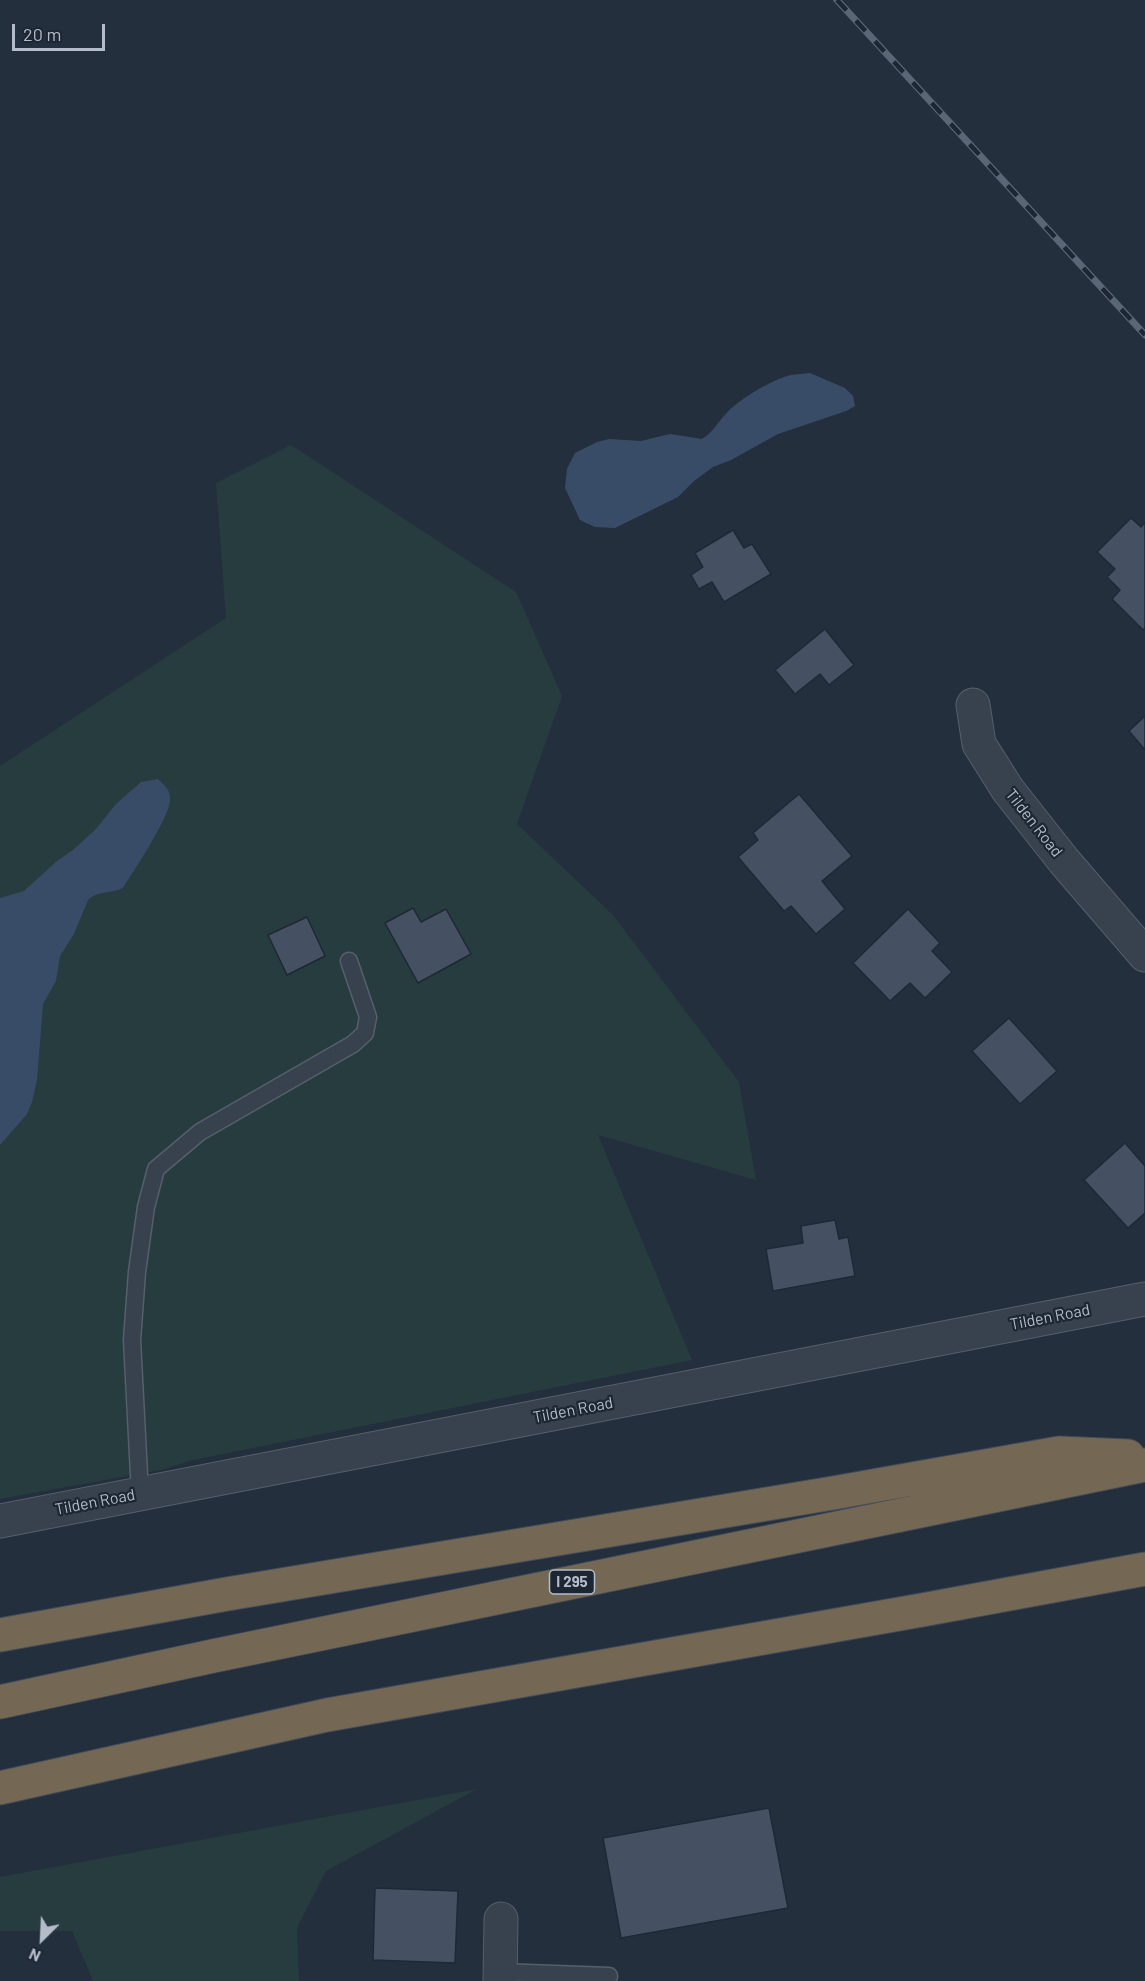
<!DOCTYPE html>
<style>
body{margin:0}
#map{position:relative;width:1145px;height:1981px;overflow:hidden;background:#242f3e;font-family:Barlow,sans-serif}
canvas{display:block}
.north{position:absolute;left:12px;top:1909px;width:60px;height:60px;-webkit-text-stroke:4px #1d2633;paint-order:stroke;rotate:204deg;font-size:16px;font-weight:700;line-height:24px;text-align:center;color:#b4bcc9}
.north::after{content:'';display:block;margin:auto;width:21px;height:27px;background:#b4bcc9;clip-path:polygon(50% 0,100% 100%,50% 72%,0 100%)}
.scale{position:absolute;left:12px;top:24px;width:93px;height:27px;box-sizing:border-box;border:3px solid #b4bcc9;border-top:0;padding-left:8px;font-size:18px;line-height:21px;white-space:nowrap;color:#b4bcc9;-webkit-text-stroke:4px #1d2633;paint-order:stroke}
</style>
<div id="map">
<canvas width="1145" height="1981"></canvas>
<div class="north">N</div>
<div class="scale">20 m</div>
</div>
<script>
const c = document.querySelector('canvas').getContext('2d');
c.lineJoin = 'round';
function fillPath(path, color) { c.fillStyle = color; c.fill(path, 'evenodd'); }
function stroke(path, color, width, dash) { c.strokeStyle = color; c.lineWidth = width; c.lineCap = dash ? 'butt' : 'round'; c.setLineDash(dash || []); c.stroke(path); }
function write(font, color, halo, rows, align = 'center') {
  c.font = font + ' Barlow,sans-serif'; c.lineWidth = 4.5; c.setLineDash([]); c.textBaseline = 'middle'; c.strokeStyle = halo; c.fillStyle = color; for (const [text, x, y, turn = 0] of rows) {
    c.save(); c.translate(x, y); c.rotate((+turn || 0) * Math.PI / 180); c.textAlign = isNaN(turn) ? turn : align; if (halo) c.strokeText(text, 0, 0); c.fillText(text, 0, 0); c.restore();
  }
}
fillPath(new Path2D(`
 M291 445 516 592 562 696 517 824 613 915 739 1082 756 1180 598 1135 692 1360 193 1460 161 1470 0 1499V766L226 618 216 483Z
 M477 1789 326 1871 297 1928 299 1981H93L72 1931H0V1877Z`), '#263c3f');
fillPath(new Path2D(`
 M810 373 845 388 853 396 855 406 846 411 778 434 731 460 713 467 694 481 678 497 615 528 595 527 580 520 565 488 567 469 575 453 597 442 609 439 641 441 670 434 702 439C714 431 715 426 724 416 737 400 771 380 791 375 797 374 804 374 810 373Z
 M158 779C164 785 170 789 170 798 172 814 133 872 123 888 111 894 98 890 88 900L74 934 60 956 56 981 43 1004 37 1080 32 1102 27 1114 0 1145V898L24 891 57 861 73 850 96 829 116 804 141 782Z`), '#394c67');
const building = new Path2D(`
 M1131 518 1141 527 1145 522V628L1143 630 1112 599 1120 590 1107 577 1115 569 1097 552Z
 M733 530 744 548 752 544 771 574 724 602 712 582 699 589 691 575 703 567 695 553Z
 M825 629 854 665 829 685 820 674 795 694 775 670Z
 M1145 716V750L1129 731Z
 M799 794 852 856 822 881 845 909 816 934 791 906 784 911 738 857 758 840 753 833Z
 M413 908 421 922 446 909 471 954 418 983 385 923Z
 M908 909 940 943 932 951 952 972 925 998 910 983 890 1001 853 963Z
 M307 917 325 956 287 975 268 935Z
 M1009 1018 1057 1071 1020 1104 972 1051Z
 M1125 1143 1145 1166V1213L1128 1228 1084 1180Z
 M835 1220 839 1239 848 1237 855 1276 773 1291 766 1249 803 1243 801 1226Z
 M769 1808 788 1908 621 1938 603 1838Z
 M375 1888 458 1891 455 1963 373 1960Z`);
fillPath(building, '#455162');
stroke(building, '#1f2835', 1.5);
const lane = new Path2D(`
 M140 1494 132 1340 137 1272 146 1207 156 1169 200 1132 353 1044 365 1033 368 1017 349 961
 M500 1972 609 1976`);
const street = new Path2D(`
 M973 705 979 744 1008 790 1064 861 1145 955
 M0 1521 1145 1299
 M500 1981 501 1919`);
const highway = new Path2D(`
 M0 1635 227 1594 833 1493 1059 1453 1128 1456
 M0 1702 213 1656 1145 1465
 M0 1788 327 1715 922 1610 1145 1569`);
stroke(lane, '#565f6c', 19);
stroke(street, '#565f6c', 35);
stroke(highway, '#434c59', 35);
stroke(lane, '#38414e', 16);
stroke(street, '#38414e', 33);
stroke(highway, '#746855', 33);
const rail = new Path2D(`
 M837 0 1145 335`);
stroke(rail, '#5a6575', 7);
stroke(rail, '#1d2633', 4.5, [14]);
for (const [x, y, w] of [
 [572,1582,45]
]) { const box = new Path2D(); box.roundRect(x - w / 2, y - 12, w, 24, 4.5); c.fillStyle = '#1d2633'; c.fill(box); stroke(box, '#b4bcc9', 1.5); }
write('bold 15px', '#b4bcc9', null, [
 ["I 295",572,1582]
]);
write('16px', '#b4bcc9', '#1d2633', [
 ["Tilden Road",1034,823,52],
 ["Tilden Road",1050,1317,-11],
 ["Tilden Road",573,1410,-11],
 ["Tilden Road",95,1502,-11]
]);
</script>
